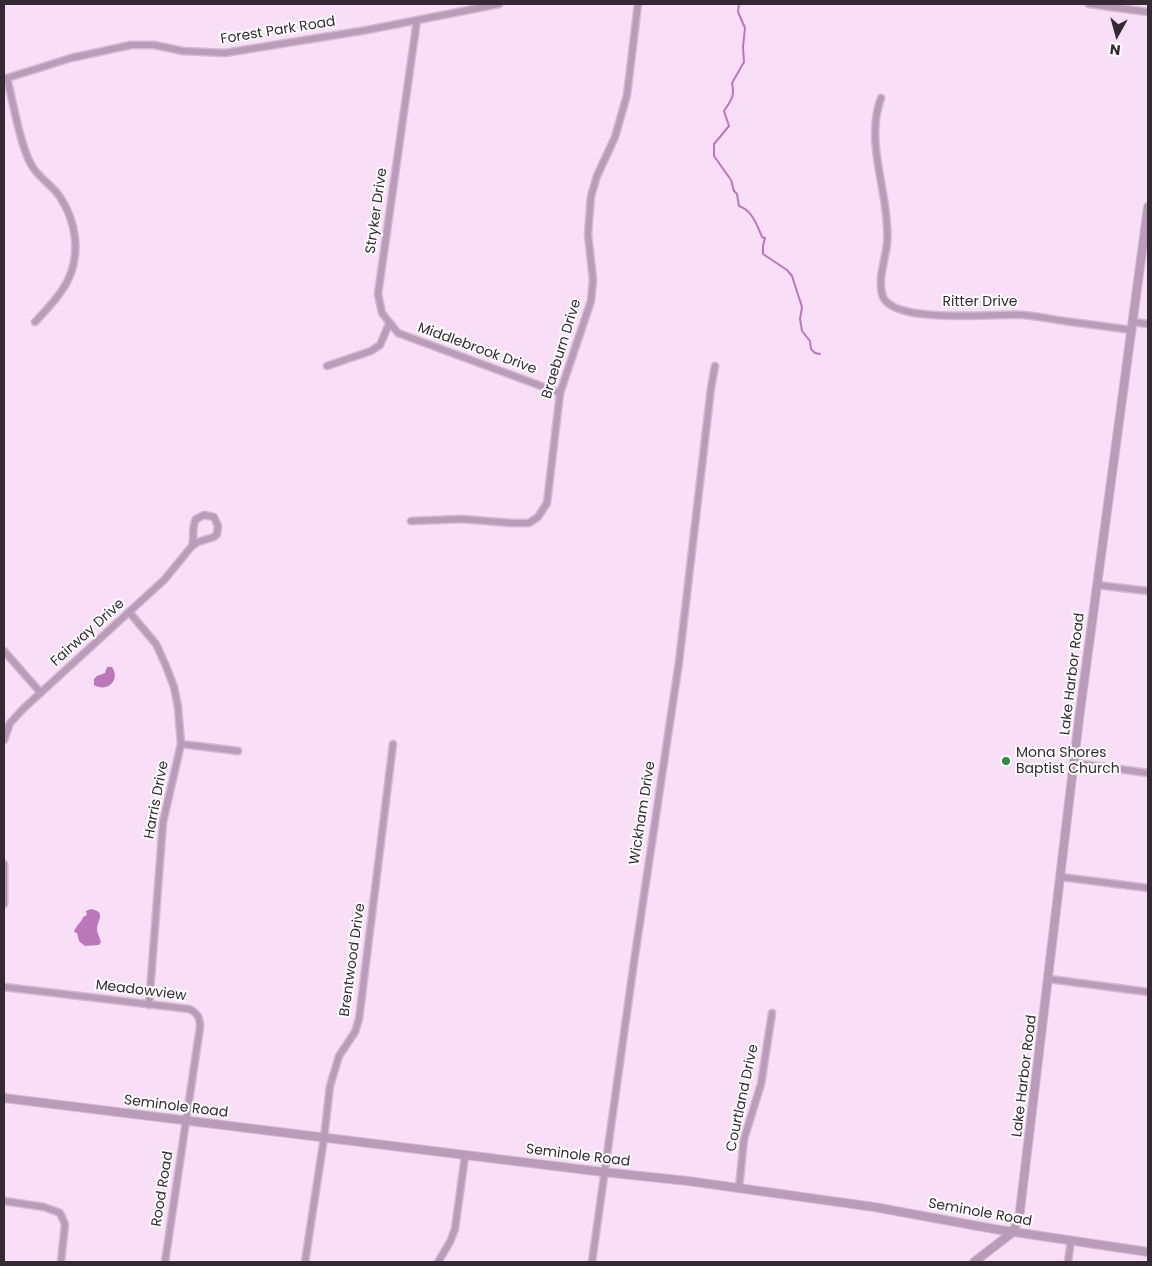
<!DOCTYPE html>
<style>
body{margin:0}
#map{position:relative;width:1152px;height:1266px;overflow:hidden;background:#f9def8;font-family:Poppins,sans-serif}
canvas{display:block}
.frame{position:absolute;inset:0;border:5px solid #342a34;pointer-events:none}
.north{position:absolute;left:1092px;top:10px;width:50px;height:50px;-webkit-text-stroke:4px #fff;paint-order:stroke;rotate:187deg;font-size:14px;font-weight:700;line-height:20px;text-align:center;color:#342a34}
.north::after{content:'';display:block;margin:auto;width:18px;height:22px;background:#342a34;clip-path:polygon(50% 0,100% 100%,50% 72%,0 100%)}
</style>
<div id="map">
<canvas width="1152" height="1266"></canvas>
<div class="frame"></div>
<div class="north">N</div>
</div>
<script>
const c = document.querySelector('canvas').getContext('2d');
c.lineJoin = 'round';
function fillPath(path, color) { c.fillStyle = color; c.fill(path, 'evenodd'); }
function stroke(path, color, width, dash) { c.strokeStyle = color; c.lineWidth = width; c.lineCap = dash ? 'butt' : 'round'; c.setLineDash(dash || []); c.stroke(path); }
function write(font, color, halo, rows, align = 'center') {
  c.font = font + ' Poppins,sans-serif'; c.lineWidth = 4; c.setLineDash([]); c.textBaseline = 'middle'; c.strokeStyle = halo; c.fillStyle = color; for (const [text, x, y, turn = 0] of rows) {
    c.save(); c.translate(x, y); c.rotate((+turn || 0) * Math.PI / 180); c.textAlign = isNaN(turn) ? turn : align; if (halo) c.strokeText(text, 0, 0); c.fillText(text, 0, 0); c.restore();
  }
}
fillPath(new Path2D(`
 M107 667H112C121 680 107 693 94 685V679L97 676 105 673Z
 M91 909C107 912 97 921 97 929 97 933 100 938 101 942L99 945 85 946 79 941 77 933 74 932C76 925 82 922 83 917L87 915 86 911Z`), '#ba78ba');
stroke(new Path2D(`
 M739 4 738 12 745 28 743 47 744 62 732 83C735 97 731 100 724 111L729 126 714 144V156L731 180 734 191 737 194 739 206C752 210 757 225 762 237L765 238 763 246V254L787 270 792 276 802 307 800 319 802 331 810 341 811 349 815 353 820 354`), '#ba78ba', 2);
const minor = new Path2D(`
 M1089 4 1148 12
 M417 20 378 294 382 313 398 333 560 393
 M7 78C13 101 20 146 32 166 39 178 52 185 60 197 76 221 81 253 68 280 60 296 47 309 35 322
 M4 79 71 58 131 45H154L183 51 225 53 367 30 499 4
 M881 98C867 136 882 175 886 214 887 224 888 235 887 244 885 260 877 282 883 297 896 325 996 313 1023 315 1037 316 1050 319 1064 321 1087 324 1109 327 1132 330
 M1133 322 1148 324
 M327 366 371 351 380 345 389 324
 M411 521 462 519 511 523H529L538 517 547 503 560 393 591 301 593 280 588 234 591 196 597 176 615 137 627 95 638 4
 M1097 585 1148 591
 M130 613 156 644 166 666 174 687 178 707 181 744 163 822 149 1005
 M4 651 41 693
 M4 740 10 723 24 708 164 580 192 546 198 542 214 537 217 534 218 526 214 517 204 515 196 519C191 528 195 537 192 546
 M181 744 238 751
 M1074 763 1148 773
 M4 864V904
 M1061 877 1148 888
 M1049 979 1148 992
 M4 987 189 1009C198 1013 200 1018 200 1027L165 1262
 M739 1188 744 1139 761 1084 772 1013
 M4 1201 44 1207 60 1213 65 1224 61 1262
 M305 1262 324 1138 330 1086 339 1056 355 1032 359 1019 393 744
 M438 1262 450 1242 455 1229 465 1156
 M592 1262 634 962 679 662 711 388 715 366
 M1068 1262 1071 1240`);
const tertiary = new Path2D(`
 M4 1098 603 1172 688 1181 874 1207 994 1229 1148 1252
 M974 1262 1013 1232 1019 1219 1079 719 1148 207`);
stroke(minor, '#d2bad1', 9);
stroke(tertiary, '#d2bad1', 10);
stroke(minor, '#ba9bb9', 6);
stroke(tertiary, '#ba9bb9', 8);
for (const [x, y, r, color] of [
 [1006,761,5,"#2e8d40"]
]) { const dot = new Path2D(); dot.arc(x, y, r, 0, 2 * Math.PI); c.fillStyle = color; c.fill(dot); stroke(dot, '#fff', 2); }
write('14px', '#342a34', '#fff', [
 ["Forest Park Road",278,31,-9],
 ["Stryker Drive",377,211,-82],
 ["Ritter Drive",980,302],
 ["Middlebrook Drive",477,349,20],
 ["Braeburn Drive",562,349,-73],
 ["Fairway Drive",88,633,-42],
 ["Lake Harbor Road",1073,674,-83],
 ["Harris Drive",157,800,-79],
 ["Wickham Drive",643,813,-81],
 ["Brentwood Drive",353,960,-82],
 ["Meadowview",141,991,7],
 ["Lake Harbor Road",1025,1076,-83],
 ["Courtland Drive",743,1098,-78],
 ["Seminole Road",176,1107,7],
 ["Seminole Road",578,1156,7],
 ["Rood Road",163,1189,-81],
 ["Seminole Road",980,1213,10]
]);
write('14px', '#342a34', '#fff', [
 ["Mona Shores",1016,753],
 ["Baptist Church",1016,769]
], 'left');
</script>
